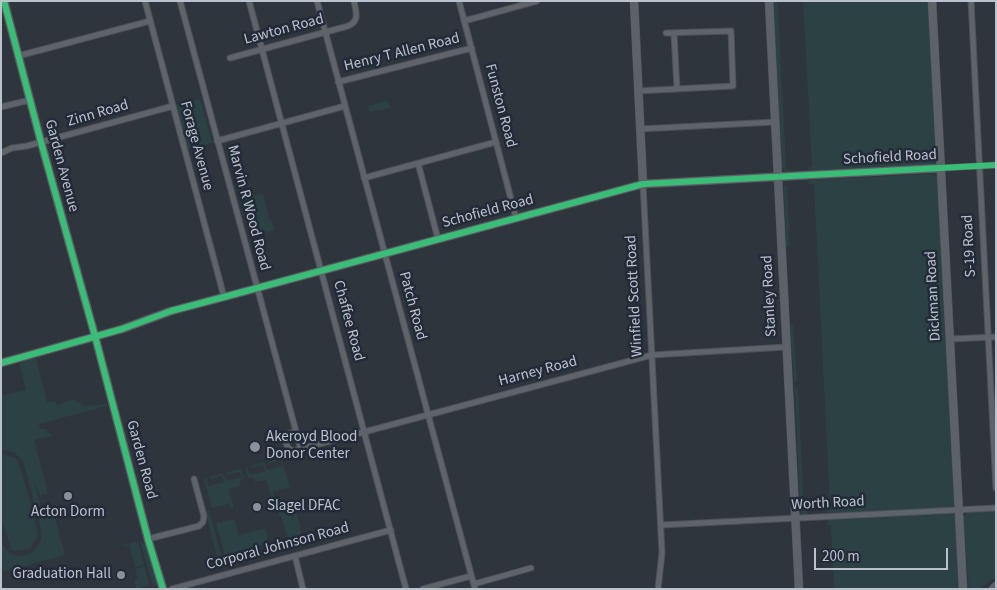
<!DOCTYPE html>
<style>
body{margin:0}
#map{position:relative;width:997px;height:590px;overflow:hidden;background:#2f353c;font-family:"Source Sans 3",sans-serif}
canvas{display:block}
.frame{position:absolute;inset:0;border:2px solid #bac2cc;pointer-events:none}
.scale{position:absolute;left:814px;top:548px;width:134px;height:22px;box-sizing:border-box;border:2px solid #bac2cc;border-top:0;padding-left:6px;font-size:15px;line-height:18px;white-space:nowrap;color:#bac2cc;-webkit-text-stroke:4px #222b37;paint-order:stroke}
</style>
<div id="map">
<canvas width="997" height="590"></canvas>
<div class="frame"></div>
<div class="scale">200 m</div>
</div>
<script>
const c = document.querySelector('canvas').getContext('2d');
c.lineJoin = 'round';
function fillPath(path, color) { c.fillStyle = color; c.fill(path, 'evenodd'); }
function stroke(path, color, width, dash) { c.strokeStyle = color; c.lineWidth = width; c.lineCap = dash ? 'butt' : 'round'; c.setLineDash(dash || []); c.stroke(path); }
function write(font, color, halo, rows, align = 'center') {
  c.font = font + ' "Source Sans 3",sans-serif'; c.lineWidth = 5; c.setLineDash([]); c.textBaseline = 'middle'; c.strokeStyle = halo; c.fillStyle = color; for (const [text, x, y, turn = 0] of rows) {
    c.save(); c.translate(x, y); c.rotate((+turn || 0) * Math.PI / 180); c.textAlign = isNaN(turn) ? turn : align; if (halo) c.strokeText(text, 0, 0); c.fillText(text, 0, 0); c.restore();
  }
}
fillPath(new Path2D(`
 M773 1H778L786 169 790 171 803 172 787 173 782 168Z
 M803 1H921L929 3 938 163 934 166 809 172 808 168 812 166Z
 M200 99 212 143 188 149 176 105Z
 M387 100 390 108 369 112V106Z
 M933 174 939 178 956 502 952 507 827 513 826 509 830 508 814 184H808L810 180Z
 M787 185 790 246 786 247 784 193V186Z
 M263 193 269 219 272 222 275 230 262 234 260 227 249 230 241 199Z
 M793 324 797 380 795 382 794 381 790 326Z
 M36 358 47 402H55L58 405 73 399 84 406 107 404V406L39 424 40 429H46L52 436 34 440 48 493 40 496 33 477 45 523V516L54 513 65 555 3 572 1 542C13 566 40 557 42 533L24 464C19 454 12 450 1 450V396L26 390 19 363Z
 M795 387 798 388 804 509H808L807 514 804 515 800 511Z
 M4 454 17 459 31 503 38 536 29 549 12 551 1 518V455Z
 M281 458 290 487 273 492 274 498H271L266 480 255 482 253 477 248 478 245 468 247 467 250 475 265 471 263 465 251 468 250 467 264 462 267 470 282 466 281 460 268 464V462Z
 M241 469 244 479 239 481 240 486 229 489 234 508 231 509 229 504 212 508 204 478H207L208 486 224 482 222 476 210 479V477L223 473 226 481 242 477 240 472 227 475V472Z
 M293 504 297 514 305 545 255 558 258 554 268 551 269 554 299 546 297 537 288 540 281 516H279L277 508Z
 M209 510 224 567 223 568C217 563 209 522 205 511Z
 M996 511V577L978 589H969L963 517 968 513Z
 M951 514 955 515 957 518 961 589H834L831 525H827L828 520Z
 M234 519 239 535 266 528C271 548 261 542 251 552L249 560 228 566 216 523Z
 M140 541 147 544 159 587 152 583Z
 M136 542 139 545 144 565 135 567 129 545 123 546V545Z
 M144 566 149 583 147 585 136 588 134 580 138 579 135 569Z`), '#2c4143');
const street = new Path2D(`
 M145 1 224 297
 M180 1 301 450
 M249 1 406 589
 M317 1 475 589
 M459 1 516 218
 M971 1 996 488
 M464 21 537 1
 M674 33 677 89
 M18 56 150 21
 M230 58 348 26C360 21 356 12 354 1
 M338 82 472 48
 M638 91 733 86 731 31 666 33
 M1 107 30 100
 M640 129 775 122
 M217 141 345 106
 M1 153 12 148 27 146 173 106
 M418 163 438 239
 M941 168 996 165
 M364 178 496 142
 M643 184 662 553 658 589
 M950 339 996 337
 M296 431 288 434 285 440 288 448 293 451 652 355 786 347
 M661 525 996 508
 M148 539 199 526 203 522 204 516 194 479
 M295 556 303 589
 M474 584 531 568
 M172 589 391 530
 M423 589 471 576`);
const secondary = new Path2D(`
 M4 1 41 142 95 336 148 539 163 589
 M634 1 643 184
 M769 1 799 589
 M932 1 963 589
 M1 363 122 329 171 311 224 297 643 184 941 168
 M993 589 996 586`);
stroke(street, '#4d5157', 7);
stroke(secondary, '#4d5157', 9);
stroke(street, '#5f646a', 5);
stroke(secondary, '#5d6269', 8);
stroke(new Path2D(`
 M4 1 41 142 95 336 148 539 163 589
 M1 363 122 329 171 311 224 297 643 184 996 165`), '#3abd76', 6);
for (const [x, y, r, color] of [
 [255,447,6,"#89919a"],
 [68,496,5,"#89919a"],
 [257,507,5,"#89919a"],
 [121,575,5,"#89919a"]
]) { const dot = new Path2D(); dot.arc(x, y, r, 0, 2 * Math.PI); c.fillStyle = color; c.fill(dot); stroke(dot, '#222b37', 2); }
write('15px', '#bac2cc', '#222b37', [
 ["Lawton Road",284,30,-15],
 ["Henry T Allen Road",402,53,-14],
 ["Funston Road",500,106,75],
 ["Zinn Road",98,114,-16],
 ["Forage Avenue",196,146,75],
 ["Schofield Road",890,158,-3],
 ["Garden Avenue",61,166,75],
 ["Marvin R Wood Road",248,208,75],
 ["Schofield Road",488,212,-15],
 ["S-19 Road",970,246,-93],
 ["Winfield Scott Road",635,296,-93],
 ["Stanley Road",770,296,-93],
 ["Dickman Road",934,296,-93],
 ["Patch Road",412,306,75],
 ["Chaffee Road",348,321,75],
 ["Harney Road",538,372,-15],
 ["Garden Road",141,460,75],
 ["Worth Road",828,504,-3],
 ["Corporal Johnson Road",278,547,-15]
]);
write('15px', '#bac2cc', '#222b37', [
 ["Akeroyd Blood",266,438],
 ["Donor Center",266,455],
 ["Slagel DFAC",267,507],
 ["Acton Dorm",68,513,"center"],
 ["Graduation Hall",111,575,"right"]
], 'left');
</script>
